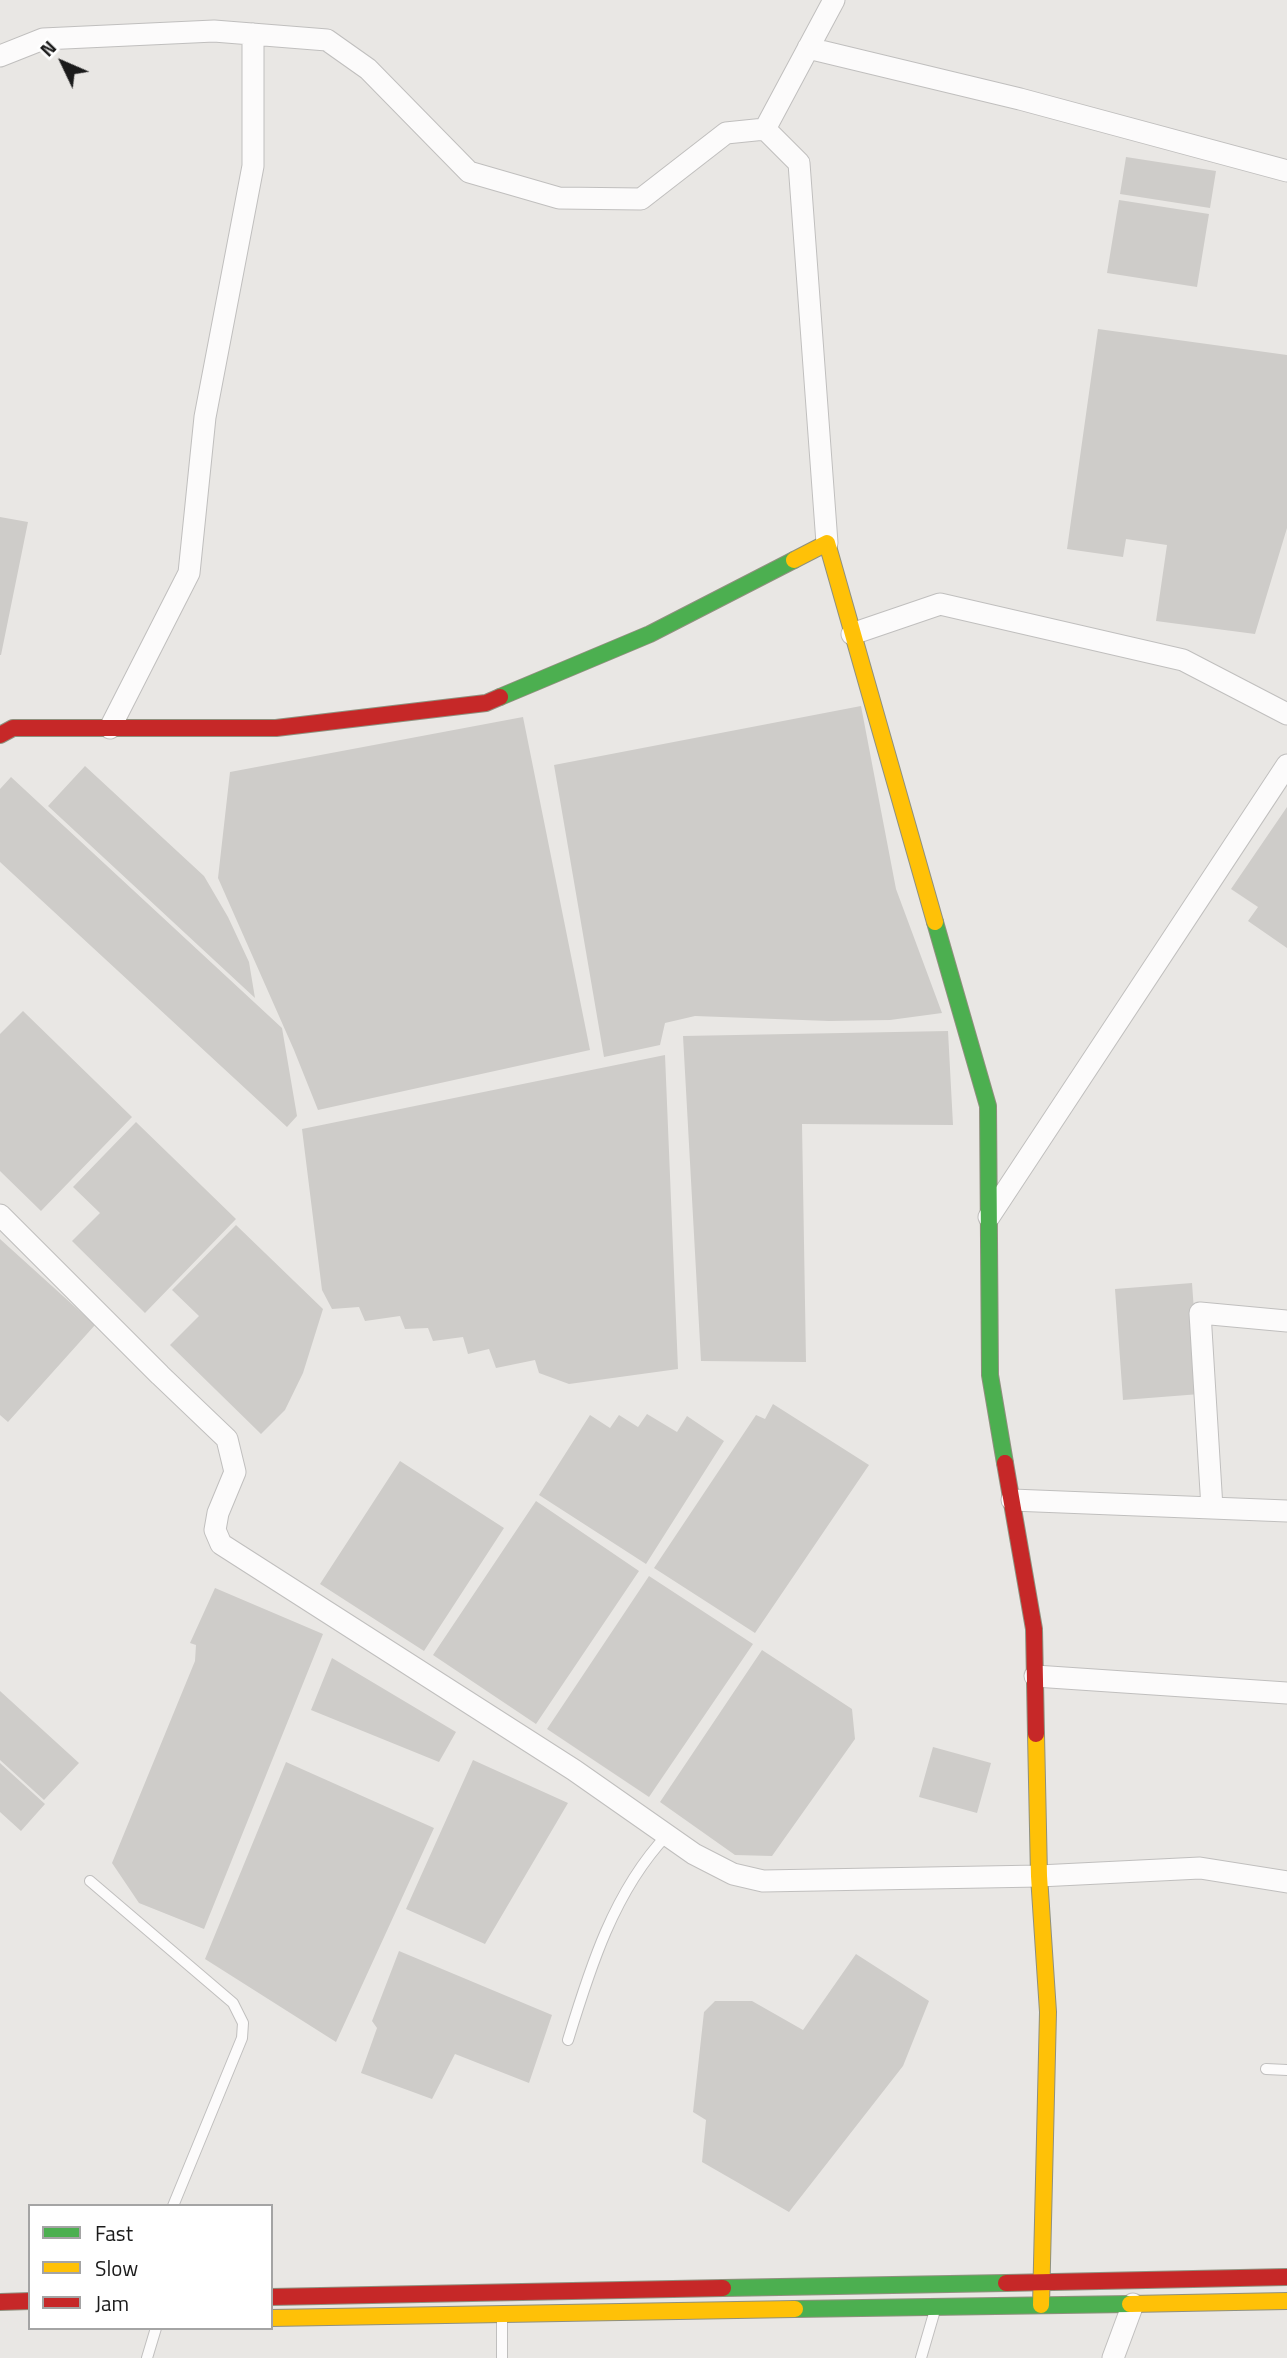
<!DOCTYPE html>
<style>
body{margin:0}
#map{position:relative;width:1287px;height:2358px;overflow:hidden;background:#e9e7e4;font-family:"Titillium Web",sans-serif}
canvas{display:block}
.legend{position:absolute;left:28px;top:2204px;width:245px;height:126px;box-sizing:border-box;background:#fff;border:2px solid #a4a4a4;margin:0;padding:9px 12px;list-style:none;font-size:21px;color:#1b1b1b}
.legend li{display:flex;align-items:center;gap:14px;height:35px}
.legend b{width:35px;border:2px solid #a4a4a4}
.north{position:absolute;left:28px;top:28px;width:70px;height:70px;-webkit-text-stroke:5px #fff;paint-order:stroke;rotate:314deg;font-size:19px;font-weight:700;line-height:28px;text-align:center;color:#1b1b1b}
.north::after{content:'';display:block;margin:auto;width:24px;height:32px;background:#1b1b1b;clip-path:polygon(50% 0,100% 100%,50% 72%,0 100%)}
</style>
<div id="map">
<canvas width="1287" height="2358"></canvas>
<ul class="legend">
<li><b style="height:9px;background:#4caf50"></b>Fast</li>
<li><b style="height:9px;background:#ffc107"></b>Slow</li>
<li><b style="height:9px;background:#c62828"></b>Jam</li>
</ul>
<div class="north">N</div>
</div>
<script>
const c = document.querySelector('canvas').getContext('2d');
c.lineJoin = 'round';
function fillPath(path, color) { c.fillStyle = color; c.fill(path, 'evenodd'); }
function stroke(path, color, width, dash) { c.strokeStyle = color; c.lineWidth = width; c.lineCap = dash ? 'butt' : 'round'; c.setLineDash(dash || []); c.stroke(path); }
fillPath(new Path2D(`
 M1126 157 1216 171 1210 208 1120 194Z
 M1119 200 1209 214 1197 287 1107 273Z
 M1098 329 1287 355V528L1255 634 1156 621 1167 545 1126 539 1123 557 1067 549Z
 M0 517 28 522 1 655H0Z
 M861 706 896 889 942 1013 890 1020 829 1021 695 1016 665 1023 660 1045 604 1057 554 765Z
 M523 717 590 1050 318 1110 294 1050 218 878 230 772Z
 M85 766 204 876 228 917 249 962 255 998 48 806Z
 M11 777 282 1028 297 1116 287 1127 0 862V789Z
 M1287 807V948L1248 921 1258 907 1231 889Z
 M23 1011 132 1117 41 1211 0 1171V1034Z
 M948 1031 953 1125 802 1124 806 1362 701 1361 683 1036Z
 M665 1055 678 1369 569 1384 539 1373 535 1360 496 1368 489 1349 468 1354 463 1337 433 1341 428 1328 405 1329 400 1316 365 1321 359 1307 332 1309 322 1290 302 1129Z
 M136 1122 236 1219 145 1313 72 1241 100 1213 73 1187Z
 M236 1225 323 1309 303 1373 285 1410 261 1434 170 1345 199 1316 172 1290Z
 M0 1239 95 1325 8 1422 0 1415Z
 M1192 1283 1200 1394 1123 1400 1115 1289Z
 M773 1404 869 1465 755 1633 654 1568 756 1415 765 1419Z
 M647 1414 677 1432 687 1416 724 1441 646 1564 539 1495 590 1415 610 1428 619 1415 638 1427Z
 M400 1461 504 1528 424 1651 320 1584Z
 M536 1501 639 1571 536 1724 433 1655Z
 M649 1576 753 1644 649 1797 547 1729Z
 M215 1588 323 1634 204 1929 139 1903 112 1863 195 1661 196 1645 190 1643Z
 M762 1650 852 1709 855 1739 772 1856 735 1855 660 1802Z
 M332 1658 456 1732 439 1762 311 1710Z
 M0 1691 79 1763 44 1800 0 1760Z
 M933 1747 991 1763 977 1813 919 1797Z
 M473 1760 568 1803 485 1944 406 1909Z
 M286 1762 434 1828 336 2042 205 1959Z
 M0 1763 45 1804 21 1831 0 1812Z
 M399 1951 552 2015 529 2083 455 2054 432 2099 361 2073 377 2028 372 2021Z
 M856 1954 929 2001 903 2066 789 2212 702 2162 706 2120 693 2112 704 2012 715 2001H752L803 2030Z`), '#ceccc9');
const lane = new Path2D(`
 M90 1881 233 2003 243 2023 242 2038 173 2206
 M568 2040C590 1968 614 1891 667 1835
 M1266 2069 1287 2070
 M502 2315V2358
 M147 2358 156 2328
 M921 2358 935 2310`);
const street = new Path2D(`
 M808 48 1020 99 1287 171
 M0 56 43 39 214 31 327 40 368 69 469 172 559 198 641 199 726 133 765 129 799 163 827 543
 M765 129 834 0
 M852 634 940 604 1183 660 1287 714
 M110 728 189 573 205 417 253 166V34
 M0 1215 160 1375 227 1439 235 1472 218 1513 215 1530 221 1544 574 1770 694 1854 733 1874 763 1881 1039 1876 1200 1868 1287 1882
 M989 1217 1287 765
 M1012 1500 1287 1511
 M1212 1508 1200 1313 1287 1321
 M1035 1676 1287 1693
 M1113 2358 1133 2304`);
const fast = new Path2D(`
 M500 697 650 634 794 560
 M935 922 988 1106 990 1375 1005 1463
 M723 2288 1006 2283
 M795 2309 1130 2304`);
const slow = new Path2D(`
 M794 560 827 543 935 922
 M1036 1734 1039 1876 1048 2012 1041 2305
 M1130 2304 1287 2301
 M271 2318 795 2309`);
const jam = new Path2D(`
 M0 735 13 728H276L486 703 500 697
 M1005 1463 1034 1629 1036 1734
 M1006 2283 1287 2277
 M271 2297 723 2288
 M0 2302 30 2301`);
stroke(lane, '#c0bfbe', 12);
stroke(street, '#c0bfbe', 23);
stroke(fast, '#8f907e', 18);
stroke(slow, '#8f907e', 18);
stroke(jam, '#8f907e', 18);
stroke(lane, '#fcfbfb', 10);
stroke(street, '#fcfbfb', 21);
stroke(fast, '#4caf50', 16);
stroke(slow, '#ffc107', 16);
stroke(jam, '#c62828', 16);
</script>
